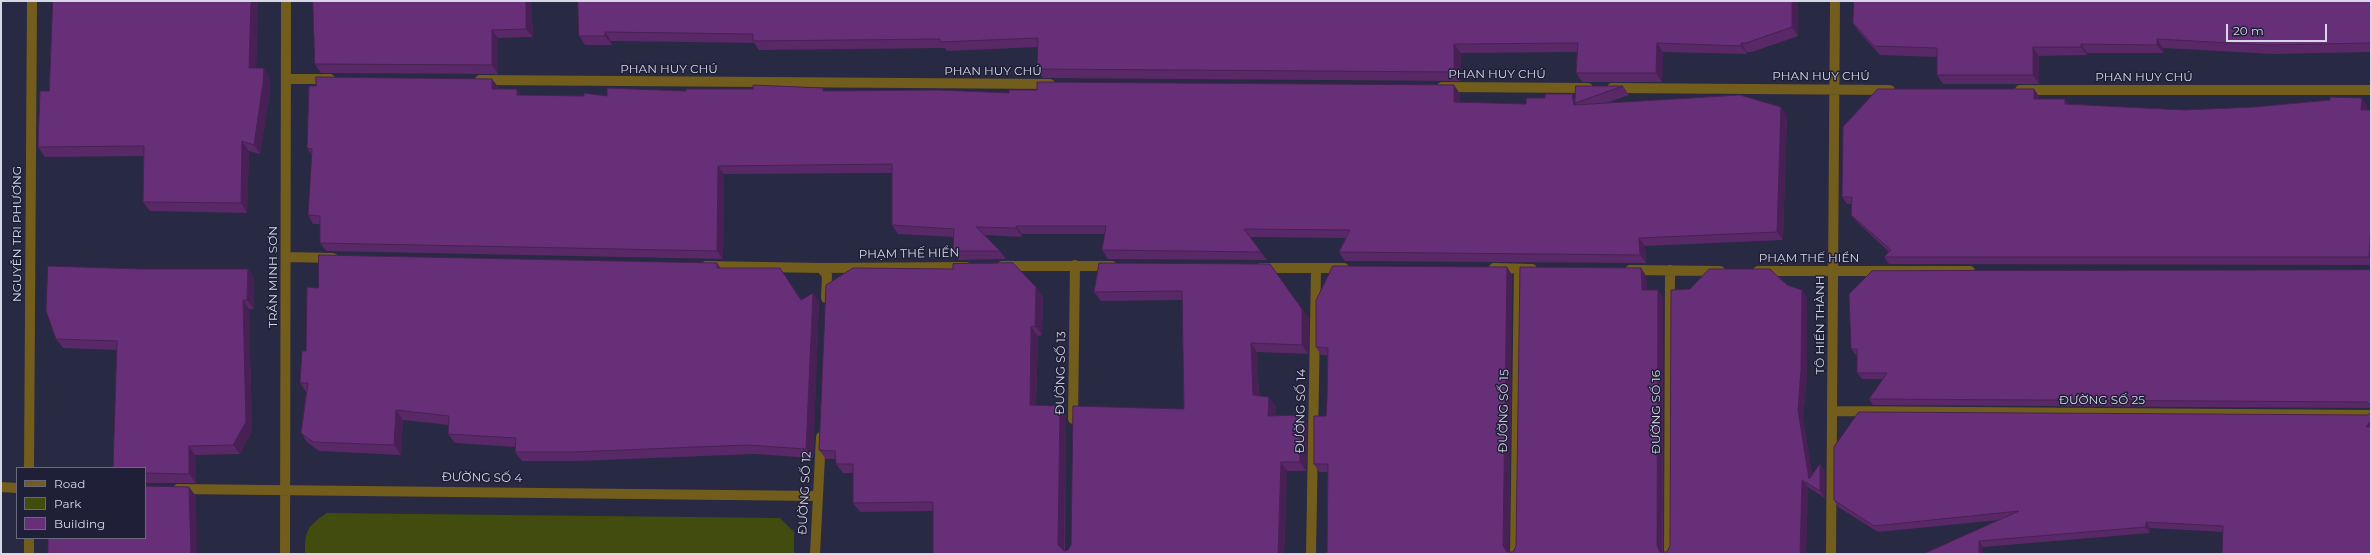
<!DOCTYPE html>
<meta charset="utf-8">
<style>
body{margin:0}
#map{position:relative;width:2372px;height:555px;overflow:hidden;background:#282942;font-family:Montserrat,sans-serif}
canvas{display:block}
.frame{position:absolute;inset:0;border:2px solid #d6d8e8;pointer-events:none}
.legend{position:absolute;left:16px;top:467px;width:130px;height:72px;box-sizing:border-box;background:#1f1f37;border:1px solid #68697e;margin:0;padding:5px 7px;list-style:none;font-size:12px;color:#d6d8e8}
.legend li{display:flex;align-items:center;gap:8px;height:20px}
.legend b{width:20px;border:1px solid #68697e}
.scale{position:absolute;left:2226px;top:24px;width:101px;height:18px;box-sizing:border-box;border:2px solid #d6d8e8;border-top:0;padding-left:5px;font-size:12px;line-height:14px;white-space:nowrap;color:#d6d8e8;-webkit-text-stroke:3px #1f1f37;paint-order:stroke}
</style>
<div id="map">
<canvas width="2372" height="555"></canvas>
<div class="frame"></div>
<ul class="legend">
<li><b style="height:5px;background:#725d1d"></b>Road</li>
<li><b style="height:11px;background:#434c0f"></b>Park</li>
<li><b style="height:11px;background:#672f78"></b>Building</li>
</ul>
<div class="scale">20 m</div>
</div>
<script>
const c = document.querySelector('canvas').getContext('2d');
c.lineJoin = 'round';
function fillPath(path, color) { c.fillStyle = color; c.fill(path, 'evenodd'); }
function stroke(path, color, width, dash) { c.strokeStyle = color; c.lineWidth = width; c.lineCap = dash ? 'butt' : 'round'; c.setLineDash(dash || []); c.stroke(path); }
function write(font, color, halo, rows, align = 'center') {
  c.font = font + ' Montserrat,sans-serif'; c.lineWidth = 3; c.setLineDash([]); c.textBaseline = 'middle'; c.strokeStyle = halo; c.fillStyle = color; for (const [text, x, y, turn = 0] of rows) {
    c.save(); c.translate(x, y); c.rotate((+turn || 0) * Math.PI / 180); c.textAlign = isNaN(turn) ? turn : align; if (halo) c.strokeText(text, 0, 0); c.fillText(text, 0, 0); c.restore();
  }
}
fillPath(new Path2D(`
 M327 513 780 518 794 532V554H305C304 530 308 526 327 513Z`), '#434c0f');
stroke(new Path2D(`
 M286 79H330
 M480 80 1050 84
 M1442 87 1588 88
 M1612 88 1890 90
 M2020 90H2371
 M287 257 333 258
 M706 266 821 268 966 267
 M1002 266H1112
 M821 268 827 275 826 298
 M1260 268H1344
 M1494 268 1532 269
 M1630 270 1720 271
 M1758 271H1970
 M1832 411 2371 415
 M1073 419 1075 265
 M29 468 32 1
 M1 487 17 488
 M178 489 818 496
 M29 554V538
 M285 554 286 1
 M815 554 821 437
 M1311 554 1316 269
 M1515 554 1519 269
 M1669 554 1670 270
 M1831 554 1835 1`), '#725d1d', 10);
fillPath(new Path2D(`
 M51 1H258L256 68 270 78V92L260 154 249 151 247 213 150 211 143 202 144 156 45 157 38 147 49 91 53 4Z
 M531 1 533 37 498 38V74L321 73 315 64Z
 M578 1H1798V36L1752 52H1747V54L1663 52 1662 82H1582L1576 73 1577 52 1461 53 1460 81 1043 78 1037 69 1038 47 947 51 945 48 759 50 754 43 611 41 612 45H585L579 36Z
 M2371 1V52L2273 54 2163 48V53H2087V55L2039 56V84H1943L1937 75V57L1880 55 1859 32 1853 23Z
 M492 79 498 87V89L521 95 584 96H607L686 91H825L1009 93 1454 85 1460 94V102L1526 104 1545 98 1572 94 1575 98 1623 86 1629 95 1606 103 1787 115 1783 240 1645 246 1646 263 1345 261 1339 252 1346 238 1250 237 1267 260 1108 259 1102 250 1105 234H1022V237L985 235 1000 251 1006 259 959 260 953 251 954 237 898 234 892 225V173L724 174 723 259 326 251 320 243V224H313L308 215 312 155 307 148 316 86Z
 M2039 96V99L2069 104 2184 110 2367 105V110H2371V265L1889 264 1884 257 1889 252 1857 222 1851 215 1852 204H1847L1842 197Z
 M1099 263 1309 318 1308 354 1257 352 1259 396 1276 406 1275 416 1300 415 1307 424 1306 471H1287L1284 554H933V511L860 512 853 503V473H843L836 464V459H826L819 450 1043 296 1042 335 1038 336 1036 405 1066 415 1065 551 1068 550 1184 409 1182 300 1101 301 1094 292Z
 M1507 267 1512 275 1509 552H1513L1516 546 1641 268 1646 276 1647 290H1658L1663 298V552H1667L1670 546 1690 289 1787 285 1802 290 1807 298V378L1803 417 1812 474 1820 464 1825 472V498L1808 487 1806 554H1327L1328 472H1319L1314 464 1326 416 1327 399 1328 355H1321L1316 347Z
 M720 268H780L801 300 813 293 819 302 813 458 754 454 579 461H522L515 452V447L455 443 448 434 449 425 403 420 401 455 319 451 307 442 301 433 306 392 300 383 318 288Z
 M248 269 254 278V309H249L252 431 240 454 195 455 196 483H145V468L117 350 63 348 56 339Z
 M2370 270 2371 271V408L1873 405 1869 399 1883 379H1862L1857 373V355H1856L1851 349Z
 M2367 415 2223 532 2150 528V533L1983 547 1923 554 1999 520 1878 532 1838 507 1834 500Z`), '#592867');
fillPath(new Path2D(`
 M251 1H258L256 77 249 68Z
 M526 1H531L533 37 526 29Z
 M1792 1H1798V36L1792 27Z
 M492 30 498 38V74L492 65Z
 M605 32 611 41 612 45 605 36Z
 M2157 39 2163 48V53L2157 45Z
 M1657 43 1663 52 1662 82 1656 73Z
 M1741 43 1747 52V54L1741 46Z
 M1454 44 1461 53 1460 81 1454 72Z
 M2081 44 2087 53V55L2081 47Z
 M2033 47 2039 56V84L2033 75Z
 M264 68 270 78V92L260 154 254 145Z
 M492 79 498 87V97L492 89Z
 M1454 85 1460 94V111L1454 102Z
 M517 89 523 98 517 95Z
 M2034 89 2039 96V106L2034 99Z
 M1572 94 1578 102 1575 103 1580 111 1574 105Z
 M2362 98 2367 105 2366 117 2361 110Z
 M2065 99 2071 106 2065 104Z
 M1781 107 1787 115 1783 240 1777 232Z
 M242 141 249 151 247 213 241 203Z
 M718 166 724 174 723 259 717 251Z
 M2371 222V260L2369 257Z
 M1016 226 1022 234V237L1016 228Z
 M1639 238 1645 246 1646 263 1640 255Z
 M717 263 723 272 717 268Z
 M1507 267 1512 275 1509 554 1503 546Z
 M1641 268 1646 276 1648 298 1642 290Z
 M248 269 254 278V309L247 300Z
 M1036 287 1043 296 1042 335 1035 326Z
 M1658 290 1663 298 1662 554 1657 546Z
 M1802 290 1807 298V378L1803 417 1814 487 1809 479 1798 410Z
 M813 293 819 302 813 458 806 449Z
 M243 300 249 309 252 431 240 454 233 445Z
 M1302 309 1309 318 1308 354 1302 345Z
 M1031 327 1038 336 1036 414 1030 405Z
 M1251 343 1257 352 1259 404 1253 395Z
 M1269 397 1276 406 1274 425 1268 416Z
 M1060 406 1066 415 1064 554 1058 545Z
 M396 410 403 420 401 455 394 445Z
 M1300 415 1307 424 1306 471 1300 462Z
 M2371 420V432L2366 427Z
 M189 446 195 455 196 483 189 474Z
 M1281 462 1287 471 1284 554H1278Z
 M1820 464 1825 472V498L1820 491Z
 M1802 480 1808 487 1806 554H1800Z
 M189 487 196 496 197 554H191Z
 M2146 522 2150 528V533L2146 527Z
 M1979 541 1983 547V554H1979Z`), '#482154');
const building = new Path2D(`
 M53 1H251L249 68H264L263 83 254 145 242 141 241 203 143 202 144 146 38 147 40 91H49Z
 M313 1H526V29L492 30V65L315 64Z
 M578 1H1792V27L1746 43H1741V46L1657 43 1656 73H1576L1578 43 1454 44V72L1037 69 1038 38 940 42V39L753 41V34L605 32V36H579Z
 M1854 1H2371V43L2267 45 2157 39V45L2081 44V47H2033V75H1937V48L1874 46 1853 23Z
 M316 77 492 79V89H517V95L584 96V93L607 96V88L686 91V89H753V85L823 88V91L939 90 1009 93V90H1037V82L1454 85V102L1526 104V98H1545V94H1572L1574 105 1740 95 1781 107 1777 232 1639 238 1640 255 1339 252 1350 230 1244 229 1261 252 1102 250 1106 226H1016V228L976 227 1000 251H953L954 229 892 225V164L718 166 717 251 320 243V216L308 215 312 149 307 148 309 86H316Z
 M1576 86H1623L1575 103Z
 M1878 89H2034V99H2065V104L2184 110 2254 107 2330 100V97L2362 98 2361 110H2371V222L2369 257H1884L1891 250 1851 215 1852 197H1842L1843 127Z
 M319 255 717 263V268H780L801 300 813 293 806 449 747 445 572 452H515L516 438 448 434 449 416 396 410 394 445 313 442 301 433 308 383H300L302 351H306L307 287 318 288Z
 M1013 263 1036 287 1035 326 1031 327 1030 405 1060 406 1058 545 1064 551 1068 550 1071 545 1073 406 1184 409 1182 291 1094 292 1099 263 1270 264 1302 309V345L1251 343 1253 395 1269 397 1268 416 1300 415V462H1281L1278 554H933V502L853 503V464H836L835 451 819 450 826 285 853 268 953 269V264Z
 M48 266 141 269H248L247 300H243L246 422 233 445 189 446V474L145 473V468H113L117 341 56 339 46 311Z
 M1333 266 1507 267 1503 546 1507 552H1513L1516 546 1520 267 1641 268 1642 290H1658L1657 546 1660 552H1667L1670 546 1671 290 1690 289 1709 269H1770L1787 285 1802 290 1801 370 1798 410 1809 479 1820 464V491L1802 480 1800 554H1327L1328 464H1314V416H1326L1327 399 1328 348 1316 347V301Z
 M2370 270V272H2371V406L2367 402 1869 399 1887 373H1857V349H1851L1849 294 1872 271Z
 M1859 412 2367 415 2371 413V420L2366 427H2371V554H2222L2223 526 2146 522V527L1979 541V554H1923L2019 511 1874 526 1834 500V447Z
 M145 486 189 487 191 554H48V538H145Z`);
fillPath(building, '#672f78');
stroke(building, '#482154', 1);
write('12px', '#d6d8e8', '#1f1f37', [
 ["PHAN HUY CHÚ",669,69],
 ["PHAN HUY CHÚ",993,71],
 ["PHAN HUY CHÚ",1497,74],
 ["PHAN HUY CHÚ",1821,76],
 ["PHAN HUY CHÚ",2144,77],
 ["NGUYỄN TRI PHƯƠNG",17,234,-90],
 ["PHẠM THẾ HIỂN",909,254,-1],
 ["PHẠM THẾ HIỂN",1809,258],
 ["TRẦN MINH SƠN",273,277,-90],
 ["TÔ HIẾN THÀNH",1820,325,-90],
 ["ĐƯỜNG SỐ 13",1061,373,-89],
 ["ĐƯỜNG SỐ 25",2102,400],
 ["ĐƯỜNG SỐ 14",1301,411,-89],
 ["ĐƯỜNG SỐ 15",1504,411,-89],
 ["ĐƯỜNG SỐ 16",1656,412,-90],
 ["ĐƯỜNG SỐ 4",482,478,1],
 ["ĐƯỜNG SỐ 12",805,493,-87]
]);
</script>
